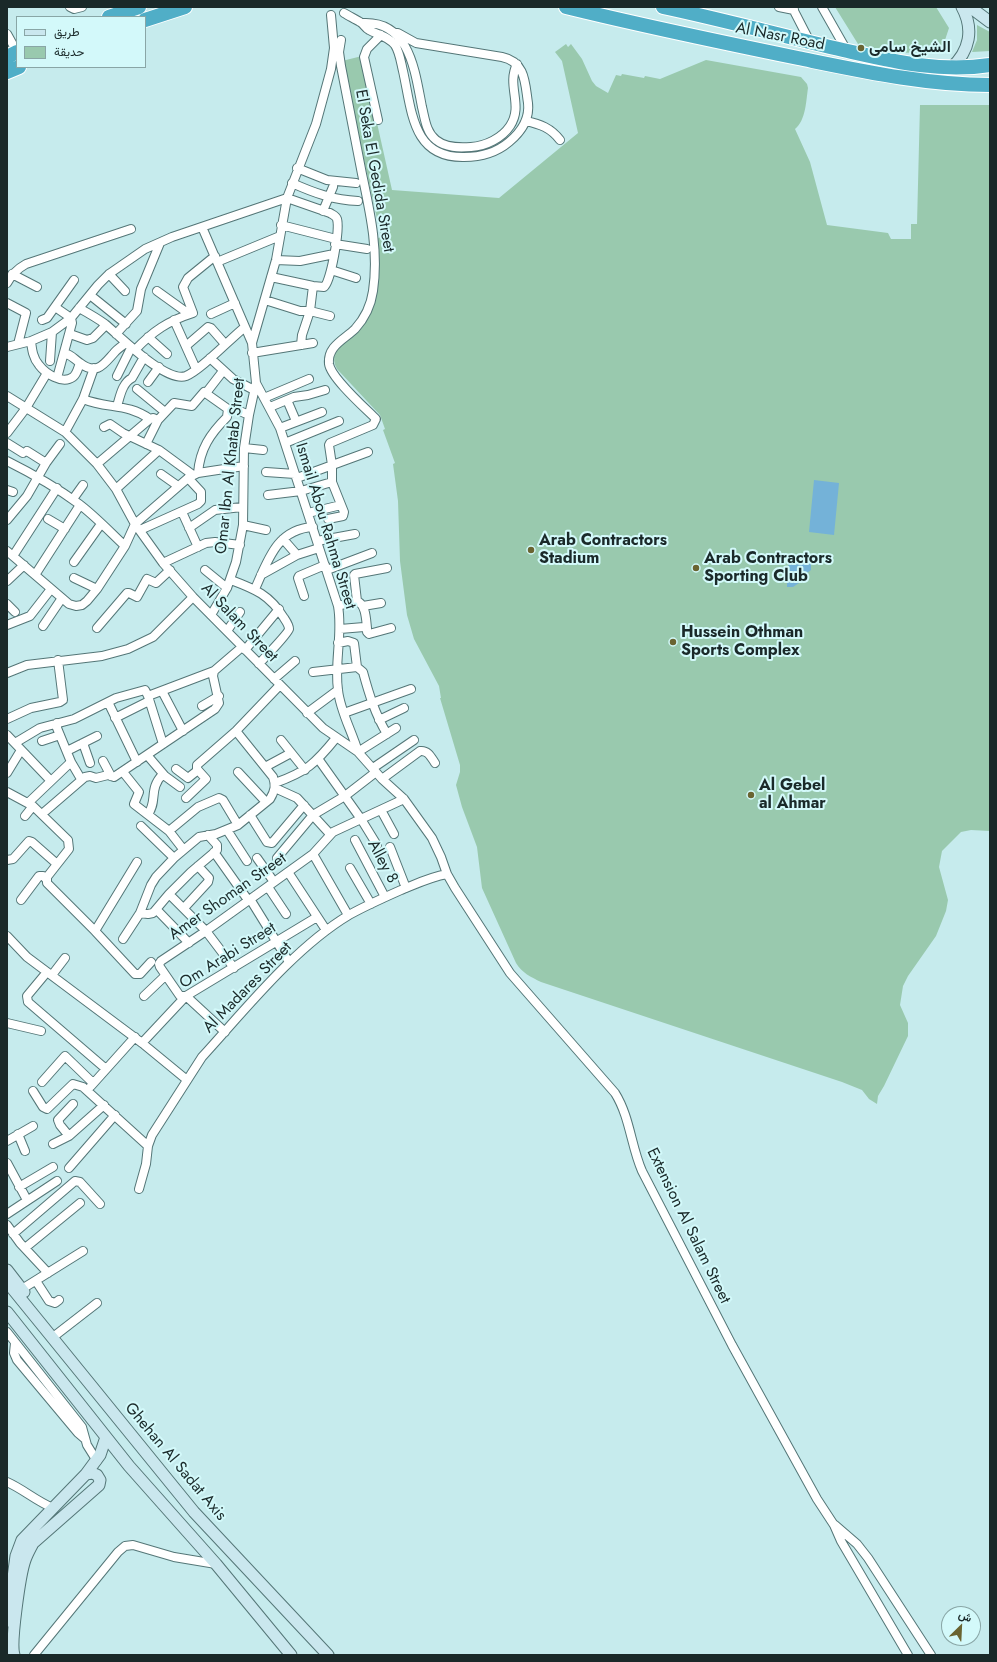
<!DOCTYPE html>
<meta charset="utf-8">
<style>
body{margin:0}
#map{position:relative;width:997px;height:1662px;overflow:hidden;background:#c6ebed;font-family:Jost,Vazirmatn,sans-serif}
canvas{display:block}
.frame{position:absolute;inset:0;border:8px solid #1a2929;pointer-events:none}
.legend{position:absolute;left:16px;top:16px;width:130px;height:52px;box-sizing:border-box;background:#d3f9fa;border:1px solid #89a6a6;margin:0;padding:5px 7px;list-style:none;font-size:12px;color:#1a2929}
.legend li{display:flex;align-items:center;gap:8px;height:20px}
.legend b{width:20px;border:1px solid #89a6a6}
.north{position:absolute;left:941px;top:1606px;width:40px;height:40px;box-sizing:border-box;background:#d3f9fa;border:1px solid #89a6a6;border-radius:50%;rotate:24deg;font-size:11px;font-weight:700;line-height:16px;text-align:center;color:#1a2929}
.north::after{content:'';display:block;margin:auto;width:14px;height:18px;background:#6a6431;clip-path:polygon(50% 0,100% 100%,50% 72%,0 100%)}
</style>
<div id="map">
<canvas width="997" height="1662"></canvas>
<div class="frame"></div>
<ul class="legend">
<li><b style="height:5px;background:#cae7ee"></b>طريق</li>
<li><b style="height:11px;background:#99c9ae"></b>حديقة</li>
</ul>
<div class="north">ش</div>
</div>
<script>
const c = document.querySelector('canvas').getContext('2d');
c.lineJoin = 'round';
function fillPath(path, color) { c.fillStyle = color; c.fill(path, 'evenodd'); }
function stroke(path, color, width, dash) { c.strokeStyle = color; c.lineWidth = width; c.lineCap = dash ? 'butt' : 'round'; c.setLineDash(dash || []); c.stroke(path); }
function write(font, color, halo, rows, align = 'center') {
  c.font = font + ' Jost,Vazirmatn,sans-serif'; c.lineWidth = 4; c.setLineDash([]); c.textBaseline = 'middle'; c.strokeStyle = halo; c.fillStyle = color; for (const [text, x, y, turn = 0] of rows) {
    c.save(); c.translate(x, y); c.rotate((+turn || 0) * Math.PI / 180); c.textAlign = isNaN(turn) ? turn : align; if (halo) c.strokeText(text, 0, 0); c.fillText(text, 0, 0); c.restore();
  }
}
fillPath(new Path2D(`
 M835 7H936L949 28 941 52 889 53 858 44Z
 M977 25 990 32V51L972 52 977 40Z
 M566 44 568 47 571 44 582 59 592 81 596 86 608 93 616 75 621 76 622 74 644 78 645 76 660 79 706 60 801 77 807 84 808 88C806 101 806 120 795 129L810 162 827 225 888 233 891 239H911V224H917L920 105H990V831L971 830 961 832 942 851 939 867 948 900 946 911 936 936 908 976 903 986 900 1005 908 1023V1036L884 1086 878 1096 877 1104 869 1099 862 1090 842 1082 541 982C531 977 522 973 516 963L482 888 477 847 462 807 456 785 460 772V765L440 698H441L439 686 414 639 407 615 400 561 398 501 393 464 395 463 383 430 385 429 380 415 337 369C324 346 359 331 367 314 379 289 382 266 375 239L381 237 342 61 362 56 392 190 499 198 578 133 562 61 555 52Z`), '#99c9ae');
fillPath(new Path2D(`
 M814 480 839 483 834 535 809 532Z
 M789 558 811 560V570L807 573H803L802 581 793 587H787V580H791L795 577V573L788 572Z`), '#74b2d8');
const street = new Path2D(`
 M70 7 74 9 82 7
 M779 7 794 10
 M792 7 810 42
 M822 7 847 51
 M344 13C349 16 355 19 360 22 364 24 365 28 369 30 378 35 388 36 395 45 400 53 401 63 403 71 412 111 412 158 464 157 481 157 496 153 509 142 521 132 530 120 528 103 525 84 526 62 502 57L416 43 398 33H395
 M362 23C410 20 415 72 422 107 425 119 426 132 436 140 446 148 459 148 471 147 486 146 502 138 510 126 524 105 506 86 517 64
 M7 34 17 52
 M378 120 364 57 367 49 381 35
 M526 121C540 124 551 128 560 140
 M297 168 327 180 356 183
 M292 183C314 193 334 200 358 201
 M323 211 333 187
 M281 225 336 239
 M202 227 252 343
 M335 244 367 249
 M276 260 300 261 334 254
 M217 262 280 236
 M331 270 356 278
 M12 274 37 287
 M109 274 125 291
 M7 283C12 274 17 269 26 264L131 229
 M157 291 189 314
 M90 295 126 324
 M265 300 300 311H310L330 316
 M7 303 26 313 18 344
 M55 307 71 318 72 323 57 378
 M79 308C88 313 97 318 105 324 121 337 166 383 186 376 201 370 231 338 245 327
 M211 314 235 303
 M42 320 47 318 74 280
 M174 320 196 369
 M70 334 87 340 93 338 106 325
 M116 334 137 311 141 289 160 243
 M148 337 167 354
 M31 341C32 350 33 358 39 365 45 373 62 385 73 377 77 374 78 368 80 363
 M301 345 302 335 310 311 313 286
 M186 346 208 327 211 328 225 344
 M7 347 31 341 52 332 71 318 98 285 109 274 145 249 172 237 287 198 330 213C333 215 336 216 337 219 340 229 331 282 324 287L313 286 271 277
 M135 350C153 331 168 321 193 313L183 287 188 278 215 256
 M64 353C72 355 74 359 80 363 97 376 104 364 114 353 117 349 122 346 126 343
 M252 353 313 343
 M210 358 233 379 254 390
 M50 361 52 332
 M117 376 131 348
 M148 382 159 367
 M256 383 280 428 338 606C343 634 334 662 338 690 340 711 352 731 358 752L396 728
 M137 389 165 412
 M206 393 223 371
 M7 396 65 432 97 464 116 489 135 524 163 563 193 597 323 728 358 752 382 779 404 799 432 838 441 857 447 874 455 888 510 973 615 1093C630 1117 631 1146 642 1171L732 1345 817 1499 834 1525 841 1541 908 1655
 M264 398 309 379
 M83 399C108 409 127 403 150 419
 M287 400 296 421
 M117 406C120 397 122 383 132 378L144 357
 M270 407 294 397 308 395 325 390
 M228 409H235L249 415
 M104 427 110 424 123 433 159 450 193 475
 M280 428 322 412
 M65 432 83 399 94 368
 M7 433 26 408 47 373
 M7 443 23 453
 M285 443 339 421
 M146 444 158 420 174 403 192 406 204 392 228 409
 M244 448 263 450
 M27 451 46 463
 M7 461C33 474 56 487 79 504 95 516 110 532 125 546
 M97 464 150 419 153 418 158 420
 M266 472 295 474
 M198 473C200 449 210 434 227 417L228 409
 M161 474 178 486
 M297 478 368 452
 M116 489 159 450
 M7 490 13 492
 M268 495 301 491 332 482
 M73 499 83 485
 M182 512 198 547
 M308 513 341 505
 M48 519 65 529
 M328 519 343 516 344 512 332 482V465L329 445 330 443 373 425 376 419C365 408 331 378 329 364 327 346 345 339 355 329 365 318 371 305 373 291 379 251 370 212 362 174 355 138 348 102 341 66L339 52 341 40
 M7 520 27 496 46 463 60 444
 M243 525 266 530
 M189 528 215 510 242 507
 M140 530 198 504 201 501V492L188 478
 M283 539 297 555
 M317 541 355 534
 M7 551 69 604 76 606 82 605 87 601 97 589 125 546 135 524 188 478 198 473 244 466
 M13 556 57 488
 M74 562 101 524
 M163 563 206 543 215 542 240 545
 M205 570 227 588
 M327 570 372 553
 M35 575 80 505
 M261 575 297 555 319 548
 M74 578 97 589
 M231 580C255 589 270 595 284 618 286 621 289 625 289 629 288 634 264 658 259 664
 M7 581 24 565
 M255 589C268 560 277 529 313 527
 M304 596 298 578 299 576 325 565
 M357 601 354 575 355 574 387 568
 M357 601C366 605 366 619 367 628
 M7 604 15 612
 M338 606 357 601
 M363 606 381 603
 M211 615 227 588 236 562 243 525 244 448 249 415 256 383 252 343 276 260 287 198 316 124 331 69 334 48 331 15
 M7 625 30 616 51 589
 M43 626 62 598
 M97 628 127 593H129L137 597 147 579 156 583 170 570
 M340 629 364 627 367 628V632L369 634 391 628
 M227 631 240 612
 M338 643 348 641 354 643 357 667
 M245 650 279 609
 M313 672 357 667 363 672C369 694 375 714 387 734
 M7 673 27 665 102 656 128 649 153 637 193 597
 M274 679 295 661
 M162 691 183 731
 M148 696 163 744
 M108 702 137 762
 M202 706 219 696
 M307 713 338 690
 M344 713 411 689
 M115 718 149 701
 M7 719 31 708 60 702 63 700 58 660
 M379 720 404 708
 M57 723V728L71 762 81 779
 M7 735 51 781
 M281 740 305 770
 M42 741 60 735
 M15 743 40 728 74 719 116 698 145 690 148 696 214 671
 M83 743 90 763
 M67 751 97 736
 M147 755 165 776 180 787
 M319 760 361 819 377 845
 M103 761 111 776
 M265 767 291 753
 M373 768 414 740
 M176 769 188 778 198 770
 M123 772 139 792 134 804 169 831 183 849
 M238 772 266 802
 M7 773 21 750
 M382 779 420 751C428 750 431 757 435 763
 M275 783C306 772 315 764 336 738
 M275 788 297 798 330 834
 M7 792 33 806 68 840 69 849 47 877V883L95 931 135 974H140L151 962
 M186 798 206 779 197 769V765L236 731 280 685
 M28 803 71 762
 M381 810 394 834
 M42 814 85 777 90 776 96 778 108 775 114 777 215 709 219 703 213 676 214 671 242 647
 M148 814C158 801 148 789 163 774
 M250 815 267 842 272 843 304 805
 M25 816 33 806
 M141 826 174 858
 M227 830 247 861
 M169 831 198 807 219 798 223 800 238 825
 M355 840 385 897
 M390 847 406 888
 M214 852 248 900
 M313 854 348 915
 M257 858 274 882
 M277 858 313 815 345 796 376 772
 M7 860 13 859 29 841 32 842 57 864
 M350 868 371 904
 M288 872 326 930
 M268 887 286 914
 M169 894 206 931 234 968
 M250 899 289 962
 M21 900 39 876H43L46 879
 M184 908 208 882 209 878 198 866
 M157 910 189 943
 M140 913 148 914 153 913 169 894 191 872 217 850V845L208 835
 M95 931 137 862
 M7 936 27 957 142 1043 187 1080
 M123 939 140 913 151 885 156 877 174 858 199 837 216 834 238 825 270 799C275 791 276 785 273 777L236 731
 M47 972 27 996 28 1002 106 1069
 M52 975 65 958
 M144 996 165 976
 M7 1023 41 1031
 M225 1032 186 996H180L160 967 159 964 161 961 206 931 313 854 333 832 404 799
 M142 1043 186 996 317 917
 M42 1082 65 1056 93 1083
 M91 1086 135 1037
 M33 1091 43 1107 47 1109 73 1084 83 1087 148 1146
 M18 1134 25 1151
 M69 1136 60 1125 58 1120 73 1104
 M7 1141 33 1126
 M53 1144 69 1136 104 1105
 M7 1163 27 1200
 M69 1168 115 1115
 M19 1187 53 1167
 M139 1189 146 1164 148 1146 152 1135 202 1057C245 1010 294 948 349 915 365 906 383 898 401 890 416 884 430 877 447 874
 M7 1214 57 1181
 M7 1225 20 1243 48 1273
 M13 1234 75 1181 80 1182 100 1204
 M25 1248 80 1203
 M36 1281 49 1301 55 1303 59 1300
 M22 1289 83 1251
 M7 1332 82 1427 87 1445 97 1461
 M57 1334 97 1303
 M15 1343 14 1353 17 1360 78 1433 85 1439
 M7 1482C23 1489 36 1501 53 1508
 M835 1525 857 1544 868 1558 931 1655
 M34 1655 118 1552 125 1546 133 1545 174 1557 216 1564`);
const secondary = new Path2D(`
 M970 7 990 22
 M951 68C970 51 974 29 962 7
 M7 1270 24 1292
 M7 1282 194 1512 328 1655
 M7 1312 129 1466 216 1564 291 1655
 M7 1621 16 1556 22 1540 86 1474 100 1455 106 1437
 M14 1655C10 1643 20 1574 25 1560 27 1554 30 1549 33 1543L99 1485 100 1480 97 1475 92 1473 86 1474`);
const highway = new Path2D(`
 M566 7C643 26 720 42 798 58 862 71 925 85 990 85
 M663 7C724 20 783 36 843 50 892 61 940 73 990 65
 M109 17 139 7
 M145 20 185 7
 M7 57 17 52
 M7 72 19 67`);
stroke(street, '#547677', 10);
stroke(secondary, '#547677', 13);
stroke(highway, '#fff', 16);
stroke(street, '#fff', 8);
stroke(secondary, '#cae7ee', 11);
stroke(highway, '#50aec7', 14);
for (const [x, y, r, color] of [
 [861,48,4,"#6a6431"],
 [531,550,4,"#6a6431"],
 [696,568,4,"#6a6431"],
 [673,642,4,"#6a6431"],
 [751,795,4,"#6a6431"]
]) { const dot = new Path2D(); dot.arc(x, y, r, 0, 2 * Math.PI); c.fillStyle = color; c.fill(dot); stroke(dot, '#d3f9fa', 1.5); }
write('16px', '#1a2929', '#d3f9fa', [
 ["Al Nasr Road",780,37,11],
 ["El Seka El Gedida Street",374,171,80],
 ["Omar Ibn Al Khatab Street",231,466,-84],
 ["Ismail Abou Rahma Street",325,526,73],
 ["Al Salam Street",239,623,46],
 ["Alley 8",382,862,62],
 ["Amer Shoman Street",228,897,-35],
 ["Om Arabi Street",228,956,-32],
 ["Al Madares Street",248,988,-46],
 ["Extension Al Salam Street",688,1226,64],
 ["Ghehan Al Sadat Axis",175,1462,50]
]);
write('bold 16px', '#1a2929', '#d3f9fa', [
 ["الشيخ سامى",869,48],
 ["Arab Contractors",539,541],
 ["Stadium",539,559],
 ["Arab Contractors",704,559],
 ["Sporting Club",704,577],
 ["Hussein Othman",681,633],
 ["Sports Complex",681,651],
 ["Al Gebel",759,786],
 ["al Ahmar",759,804]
], 'left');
</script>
